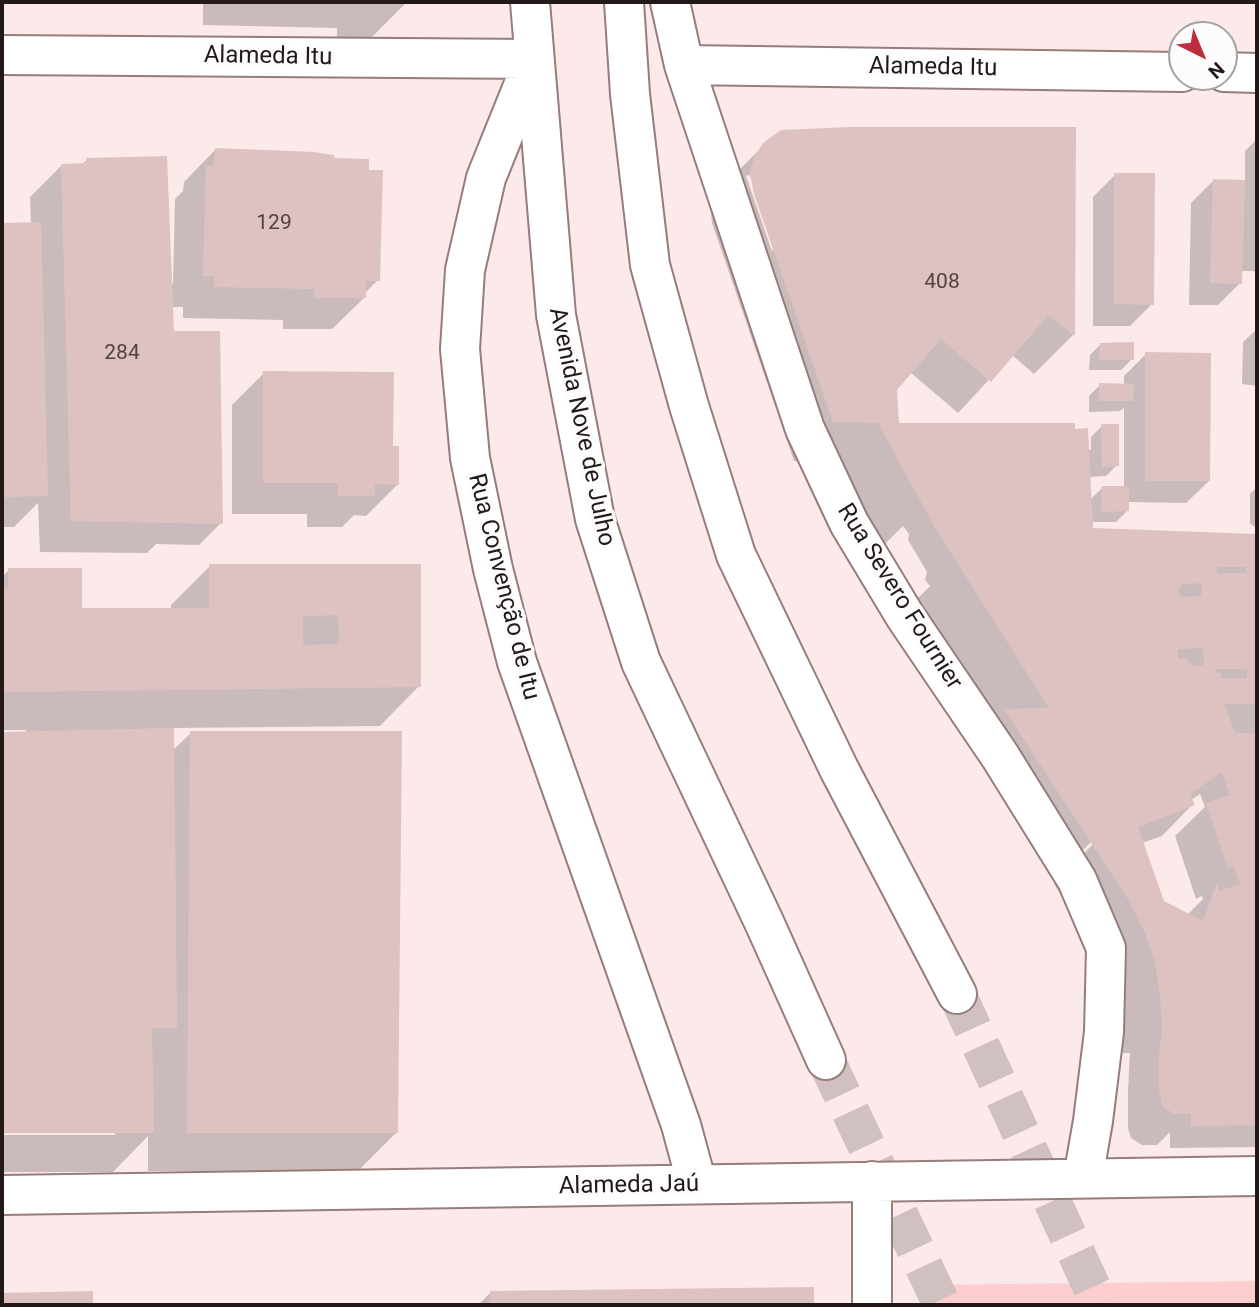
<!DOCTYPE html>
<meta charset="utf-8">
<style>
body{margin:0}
#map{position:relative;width:1259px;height:1307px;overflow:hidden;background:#fceaea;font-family:Roboto,sans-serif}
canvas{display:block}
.frame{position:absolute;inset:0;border:4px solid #231919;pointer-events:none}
.north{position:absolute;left:1168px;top:21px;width:70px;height:70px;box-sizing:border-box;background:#fcfcfc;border:2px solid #a5a1a1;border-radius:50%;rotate:137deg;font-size:19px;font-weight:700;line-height:28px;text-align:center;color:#231919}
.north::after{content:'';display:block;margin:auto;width:24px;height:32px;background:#bd2d3d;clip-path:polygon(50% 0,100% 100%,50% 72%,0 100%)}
</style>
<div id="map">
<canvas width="1259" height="1307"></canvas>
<div class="frame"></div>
<div class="north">N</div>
</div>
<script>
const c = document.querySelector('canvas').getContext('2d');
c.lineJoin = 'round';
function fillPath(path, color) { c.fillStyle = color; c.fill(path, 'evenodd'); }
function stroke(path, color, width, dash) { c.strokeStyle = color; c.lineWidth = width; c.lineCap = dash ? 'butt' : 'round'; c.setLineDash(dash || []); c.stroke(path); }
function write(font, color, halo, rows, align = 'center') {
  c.font = font + ' Roboto,sans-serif'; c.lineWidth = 7; c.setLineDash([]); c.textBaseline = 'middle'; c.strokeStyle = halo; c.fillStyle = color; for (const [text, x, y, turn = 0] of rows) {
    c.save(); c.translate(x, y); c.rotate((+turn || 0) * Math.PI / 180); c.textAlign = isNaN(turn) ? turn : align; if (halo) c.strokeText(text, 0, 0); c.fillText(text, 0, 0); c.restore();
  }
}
fillPath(new Path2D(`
 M1257 1281V1305H925V1285Z`), '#fdcecd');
fillPath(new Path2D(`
 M203 2H407L371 38 337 39V28L203 25Z
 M1074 129 1073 335 1034 374 1012 355 958 413 910 372 895 389 897 425 1073 431 1088 450H1091V437L1102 426 1117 465 1106 476 1089 477 1090 500 1103 487 1124 488V408L1120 411 1089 412V396L1100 385H1124V376L1146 354 1209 481 1186 503 1127 502V511L1116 522H1091L1092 529 1257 536V1147L1170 1148V1132L1157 1145H1142L1131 1138 1128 1128V1089L1130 1053H1123L1116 1003 1089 939 1054 884 1099 838 1097 836 1060 873 917 599 930 586 925 580 927 572 908 540 909 534 903 526 884 545 839 461H794L712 223 711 214 715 199 724 185 764 145ZM750 175 775 248 772 251 746 176ZM1200 794 1205 807 1175 836 1196 899 1202 896 1203 899 1187 915 1163 903 1142 843 1162 836 1193 804 1191 800Z
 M1257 139V386L1242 384 1243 342 1255 331 1256 271H1241L1240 283 1218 305H1189L1191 203 1213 181 1245 182V151Z
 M215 150 313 153 335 157 331 161 378 280 364 294V298L332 329H283V320L183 318V307H171L172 336 221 523 199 545 156 544 147 553 40 552 38 503 14 527H2V225L31 224 30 197 62 165 82 164 87 160 170 284H173L175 199 183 191 184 182Z
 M1115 175 1152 304 1130 326H1093V197Z
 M1101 344 1132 359 1121 370H1089L1090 355Z
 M264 373 391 448 398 484 366 516 354 515 342 527H307V514H232V405Z
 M1257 487V528L1250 524V494Z
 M210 566H419V686L380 726 173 728V750L191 733 396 1133 357 1172 148 1171V1136L113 1172H2V1135H115V1131H2V734L26 733V730H2V577L9 570 80 610H171V605Z
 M812 1289 813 1305H478L491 1292Z
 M91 1293 92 1305H2V1295Z`), '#0003');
fillPath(new Path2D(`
 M850 127H1076L1075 336 1048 315 991 382 941 339 897 390 899 423H1075V429L1088 428 1093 528 1257 534V704H1224L1235 733H1257V1125L1191 1126V1114H1174L1162 1106 1159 1088V1057L1162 1030 1160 994 1155 963 1146 935 1128 899 1004 709 1049 708 934 526 878 423 833 422 754 194 750 174 754 158 763 143 781 130ZM1217 567H1246V573H1217ZM1202 583 1201 596 1180 597 1179 587 1183 584ZM1203 648 1204 663 1202 666 1190 665 1186 658 1178 659V649ZM1216 669H1247V678H1221V673H1217ZM1222 772 1230 795 1206 803 1228 868 1234 866 1240 884 1219 891 1217 883 1203 921 1164 901 1138 827 1195 805 1190 794Z
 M215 148 314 152 334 155V158L369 159V170H383L380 281H366V298H314V289L214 287V276H203L206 166H214Z
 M167 156 174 331H220L223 524 71 521 61 164 87 163 86 158Z
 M1114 173H1155L1154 305 1114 304Z
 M1213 179 1245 180 1242 284 1210 283Z
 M41 222 48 496 2 497V223Z
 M1134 342V360H1099L1100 343Z
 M1145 352 1211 353 1210 481H1145Z
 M263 371 394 372 393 446H399V485L375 484V496H338V483H263Z
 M1099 383 1134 384 1133 401H1099Z
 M1101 424H1119V466L1102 467Z
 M1102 486H1129V511L1101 512Z
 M209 564H421V687L2 692V587H8V568H82V608H209ZM338 615 339 644 303 645V616Z
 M174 728 177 1028H152L154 1133H3L2 732Z
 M190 731H402L398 1133H187Z
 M814 1287V1305H491L490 1291Z
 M93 1291V1305H2V1293Z`), '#dec2c1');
stroke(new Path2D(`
 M957 994 1100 1305
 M826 1060 942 1305`), '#d1c0c0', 38, [38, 19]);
const street = new Path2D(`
 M670 2 684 65 805 429 849 523 905 616 1000 756 1077 880 1106 948 1104 1032 1093 1121 1083 1178
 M2 55 534 59 486 178 465 270 460 349 470 458 493 569 517 662 681 1125 697 1184
 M684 65 1182 72
 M1224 72 1257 73
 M872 1181V1305
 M2 1195 1257 1176`);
const primary = new Path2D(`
 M530 2 556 315 595 519 641 662 764 922 826 1060
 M624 2 630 94 650 265 689 406 736 555 839 769 957 994`);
stroke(street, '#967c7b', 42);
stroke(primary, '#967c7b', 42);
stroke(street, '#fff', 38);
stroke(primary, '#fff', 38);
write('21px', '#524343', null, [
 ["129",274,224],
 ["408",942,283],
 ["284",122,354]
]);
write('24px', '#231919', '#fcfcfc', [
 ["Alameda Itu",268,57,1],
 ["Alameda Itu",933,68,1],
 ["Avenida Nove de Julho",581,427,78],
 ["Rua Convenção de Itu",503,587,76],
 ["Rua Severo Fournier",899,597,58],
 ["Alameda Jaú",629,1186,-1]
]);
</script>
